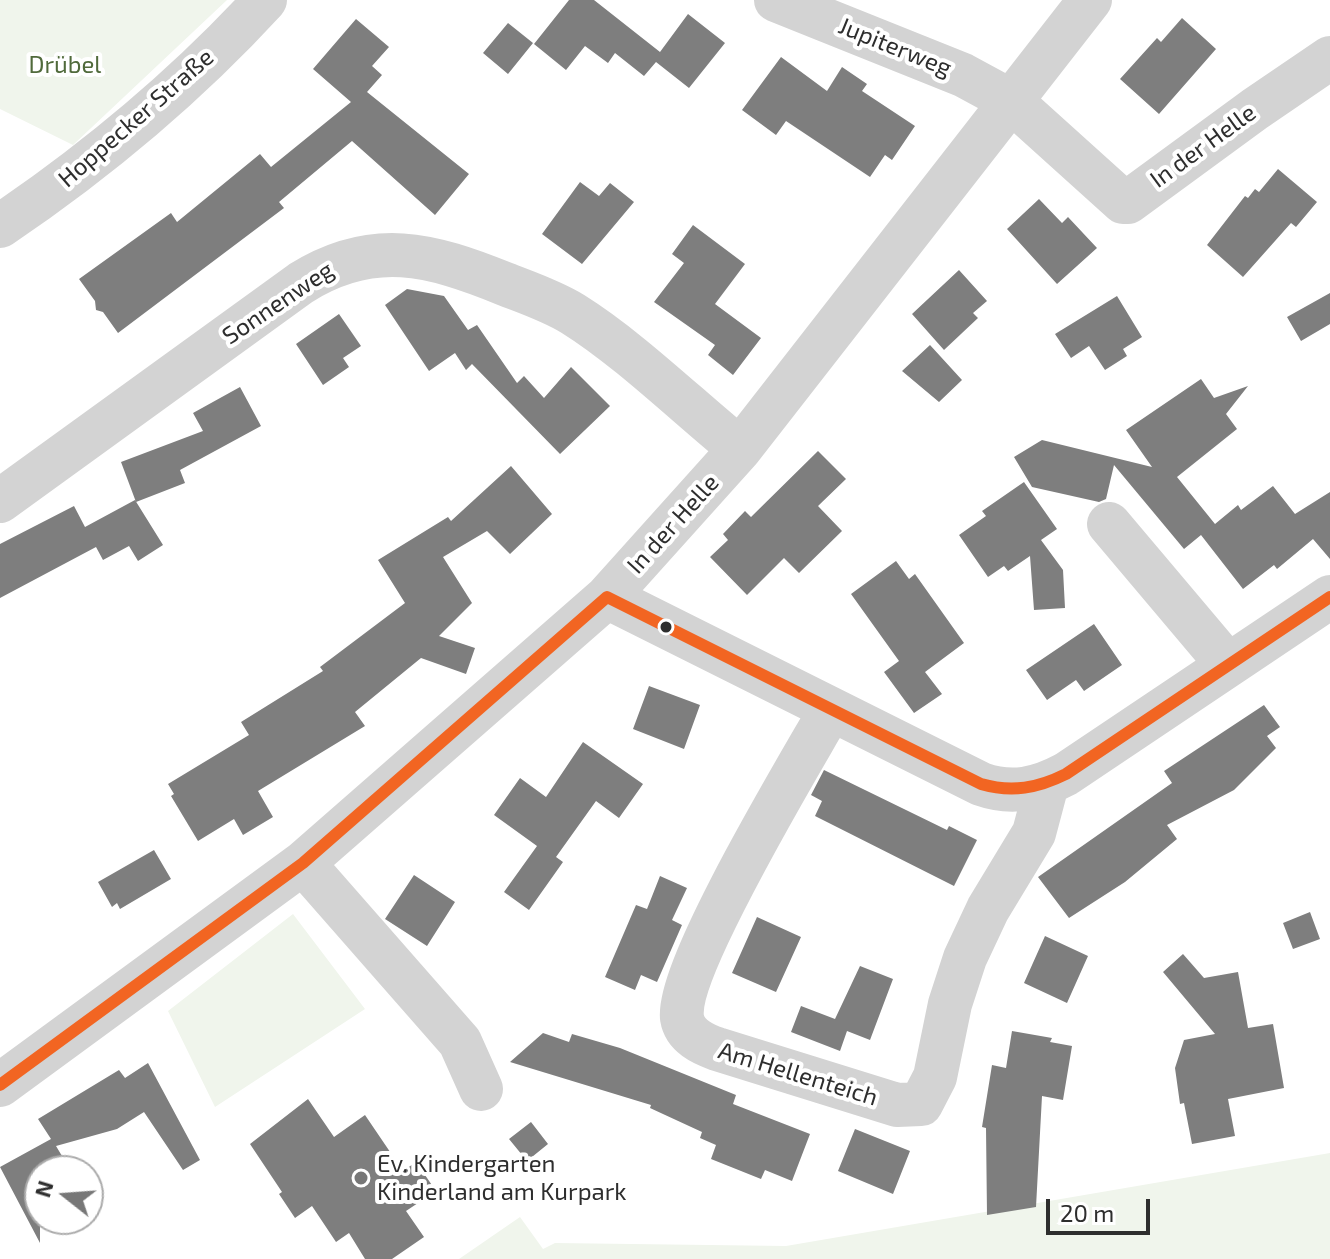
<!DOCTYPE html>
<meta charset="utf-8">
<style>
body{margin:0}
#map{position:relative;width:1330px;height:1259px;overflow:hidden;background:#fff;font-family:"Exo 2",sans-serif}
canvas{display:block}
.north{position:absolute;left:24px;top:1155px;width:80px;height:80px;box-sizing:border-box;background:#fff;border:2px solid #ababab;border-radius:50%;rotate:287deg;font-size:22px;font-weight:700;line-height:32px;text-align:center;color:#2e2e2e}
.north::after{content:'';display:block;margin:auto;width:28px;height:36px;background:#777;clip-path:polygon(50% 0,100% 100%,50% 72%,0 100%)}
.scale{position:absolute;left:1046px;top:1199px;width:104px;height:36px;box-sizing:border-box;border:4px solid #2e2e2e;border-top:0;padding-left:10px;font-size:24px;line-height:28px;white-space:nowrap;color:#2e2e2e;-webkit-text-stroke:6px #fff;paint-order:stroke}
</style>
<div id="map">
<canvas width="1330" height="1259"></canvas>
<div class="north">N</div>
<div class="scale">20 m</div>
</div>
<script>
const c = document.querySelector('canvas').getContext('2d');
c.lineJoin = 'round';
function fillPath(path, color) { c.fillStyle = color; c.fill(path, 'evenodd'); }
function stroke(path, color, width, dash) { c.strokeStyle = color; c.lineWidth = width; c.lineCap = dash ? 'butt' : 'round'; c.setLineDash(dash || []); c.stroke(path); }
function write(font, color, halo, rows, align = 'center') {
  c.font = font + ' "Exo 2",sans-serif'; c.lineWidth = 8; c.setLineDash([]); c.textBaseline = 'middle'; c.strokeStyle = halo; c.fillStyle = color; for (const [text, x, y, turn = 0] of rows) {
    c.save(); c.translate(x, y); c.rotate((+turn || 0) * Math.PI / 180); c.textAlign = isNaN(turn) ? turn : align; if (halo) c.strokeText(text, 0, 0); c.fillText(text, 0, 0); c.restore();
  }
}
fillPath(new Path2D(`
 M0 0H227L73 145 0 109Z
 M293 914 365 1009 215 1107 168 1011Z
 M1330 1153V1259H459L520 1217 543 1249 555 1243 786 1246Z`), '#f0f5ec');
fillPath(new Path2D(`
 M569 0H594L660 52 688 14 725 43 689 88 656 62 644 76 615 53 608 63 585 46 566 70 534 44Z
 M1182 18 1216 49 1159 114 1120 79 1157 38 1161 42Z
 M356 19 389 47 372 66 382 75 367 92 469 174 435 215 352 141 279 202 284 208 118 333 103 312 96 310 95 301 79 279 171 213 177 222 260 154 271 167 351 102 313 69Z
 M508 23 533 43 508 74 483 53Z
 M781 57 827 91 842 67 867 84 862 91 915 126 892 160 885 155 870 177 786 121 776 135 742 110Z
 M1278 169 1317 202 1296 227 1291 223 1243 277 1207 245 1245 196 1248 198 1255 189 1259 192Z
 M580 182 599 196 610 183 634 202 582 264 542 234Z
 M1039 199 1062 223 1068 217 1097 248 1057 284 1007 229Z
 M693 225 745 264 715 304 761 338 733 375 708 355 715 345 654 302 684 263 672 254Z
 M959 270 987 301 973 313 978 318 944 350 912 314Z
 M407 289 444 296 468 330 477 325 517 383 524 376 544 398 571 367 610 406 560 454 472 364 466 370 455 353 429 371 385 305Z
 M1330 293V324L1301 341 1287 317Z
 M1117 296 1142 337 1123 349 1127 356 1105 370 1089 346 1071 358 1055 334Z
 M339 314 361 346 343 358 349 367 323 385 296 344Z
 M930 345 962 380 939 402 902 371Z
 M1201 379 1214 398 1248 386 1226 414 1237 429 1177 477 1215 524 1238 505 1241 510 1273 486 1295 514 1330 492V559L1313 539 1277 569 1274 565 1243 589 1201 535 1184 549 1114 465 1106 499 1099 502 1032 487 1014 457 1042 440 1152 467 1126 430Z
 M240 387 261 426 180 470 185 483 136 502 121 462 203 431 193 413Z
 M818 451 846 479 818 506 842 531 799 573 784 558 747 595 710 557 728 540 723 534 745 511 751 517Z
 M511 466 552 514 510 554 487 531 443 557 472 603 439 636 475 648 466 674 421 658 355 712 365 726 258 791 273 817 243 835 234 819 198 841 171 796 174 794 168 784 249 735 241 722 323 671 320 667 405 603 378 560 448 517 451 521Z
 M1024 482 1057 529 1041 540 1063 570 1065 608 1034 610 1030 556 1008 571 1004 566 988 577 959 535 986 516 982 511Z
 M135 500 163 545 138 561 129 546 103 560 96 547 0 598V544L74 506 85 527Z
 M896 561 909 579 915 574 964 643 925 672 942 694 914 713 884 672 899 661 851 594Z
 M1094 624 1122 665 1084 691 1076 680 1047 700 1026 670Z
 M649 686 700 705 684 749 633 729Z
 M1264 705 1280 727 1267 736 1276 748 1234 790 1167 825 1177 839 1125 882 1069 918 1038 877 1172 783 1164 771Z
 M583 742 643 784 619 818 596 801 556 857 563 862 529 910 504 892 537 846 494 815 520 778 546 797Z
 M824 770 947 830 949 826 977 840 954 886 815 816 822 801 811 795Z
 M154 850 171 879 120 909 117 903 112 907 98 882Z
 M414 875 455 902 427 946 385 919Z
 M660 876 687 888 672 920 682 925 657 982 641 975 635 990 605 977 636 905 647 909Z
 M1310 912 1320 939 1293 949 1283 923Z
 M757 917 801 937 776 992 732 973Z
 M1045 936 1088 956 1067 1003 1024 983Z
 M1183 954 1204 978 1238 972 1248 1028 1273 1024 1284 1088 1228 1099 1235 1136 1192 1144 1184 1103 1180 1104 1175 1068 1184 1040 1215 1034 1163 972Z
 M860 966 893 979 870 1040 847 1031 840 1051 791 1032 801 1006 835 1019Z
 M1012 1031 1052 1038 1050 1042 1072 1046 1063 1100 1042 1096 1036 1207 987 1215 986 1128 982 1127 992 1065 1006 1068Z
 M543 1033 569 1042 572 1034 620 1048 736 1095 733 1104 810 1134 792 1181 765 1170 761 1179 711 1159 716 1145 700 1138 702 1132 650 1108 651 1105 510 1062Z
 M148 1063 200 1160 183 1170 144 1112 117 1129 56 1146 71 1171H40V1243L0 1167 51 1139 38 1119 119 1070 125 1078Z
 M308 1099 334 1137 365 1115 403 1171 416 1162 436 1191 406 1211 424 1237 392 1259H365L349 1233 336 1242 312 1206 295 1218 279 1194 282 1192 250 1144Z
 M531 1122 548 1144 527 1161 509 1139Z
 M855 1129 910 1151 893 1194 838 1171Z`), '#7e7e7e');
stroke(new Path2D(`
 M776 0 963 75 1011 101 1123 202H1128L1255 109 1330 58
 M0 226C96 161 186 86 265 0
 M0 501 301 283C373 238 431 254 505 284 528 293 552 301 573 314 629 349 687 406 740 449
 M1109 524 1228 665
 M607 597 981 784C1012 795 1038 789 1066 774L1330 597
 M830 711C800 764 676 968 682 1018 685 1036 703 1044 717 1049L897 1105 921 1104 935 1077 950 1004 965 958 988 909 1034 833 1047 784
 M303 863 460 1042 481 1089
 M0 1085 303 863 607 597 740 449 1090 0`), '#d3d3d3', 44);
stroke(new Path2D(`
 M0 1085 303 863 607 597 981 784C1012 793 1038 788 1066 774L1330 597`), '#f26522', 12);
for (const [x, y, r, color] of [
 [666,627,7,"#2e2e2e"],
 [361,1178,8,"#777"]
]) { const dot = new Path2D(); dot.arc(x, y, r, 0, 2 * Math.PI); c.fillStyle = color; c.fill(dot); stroke(dot, '#fff', 3); }
write('24px', '#2e2e2e', '#fff', [
 ["Jupiterweg",895,47,22],
 ["Hoppecker Straße",136,118,-41],
 ["In der Helle",1203,146,-36],
 ["Sonnenweg",278,303,-34],
 ["In der Helle",673,524,-48],
 ["Am Hellenteich",798,1074,17]
]);
write('24px', '#506a3b', '#fff', [
 ["Drübel",65,65]
]);
write('24px', '#2e2e2e', '#fff', [
 ["Ev. Kindergarten",377,1164],
 ["Kinderland am Kurpark",377,1192]
], 'left');
</script>
